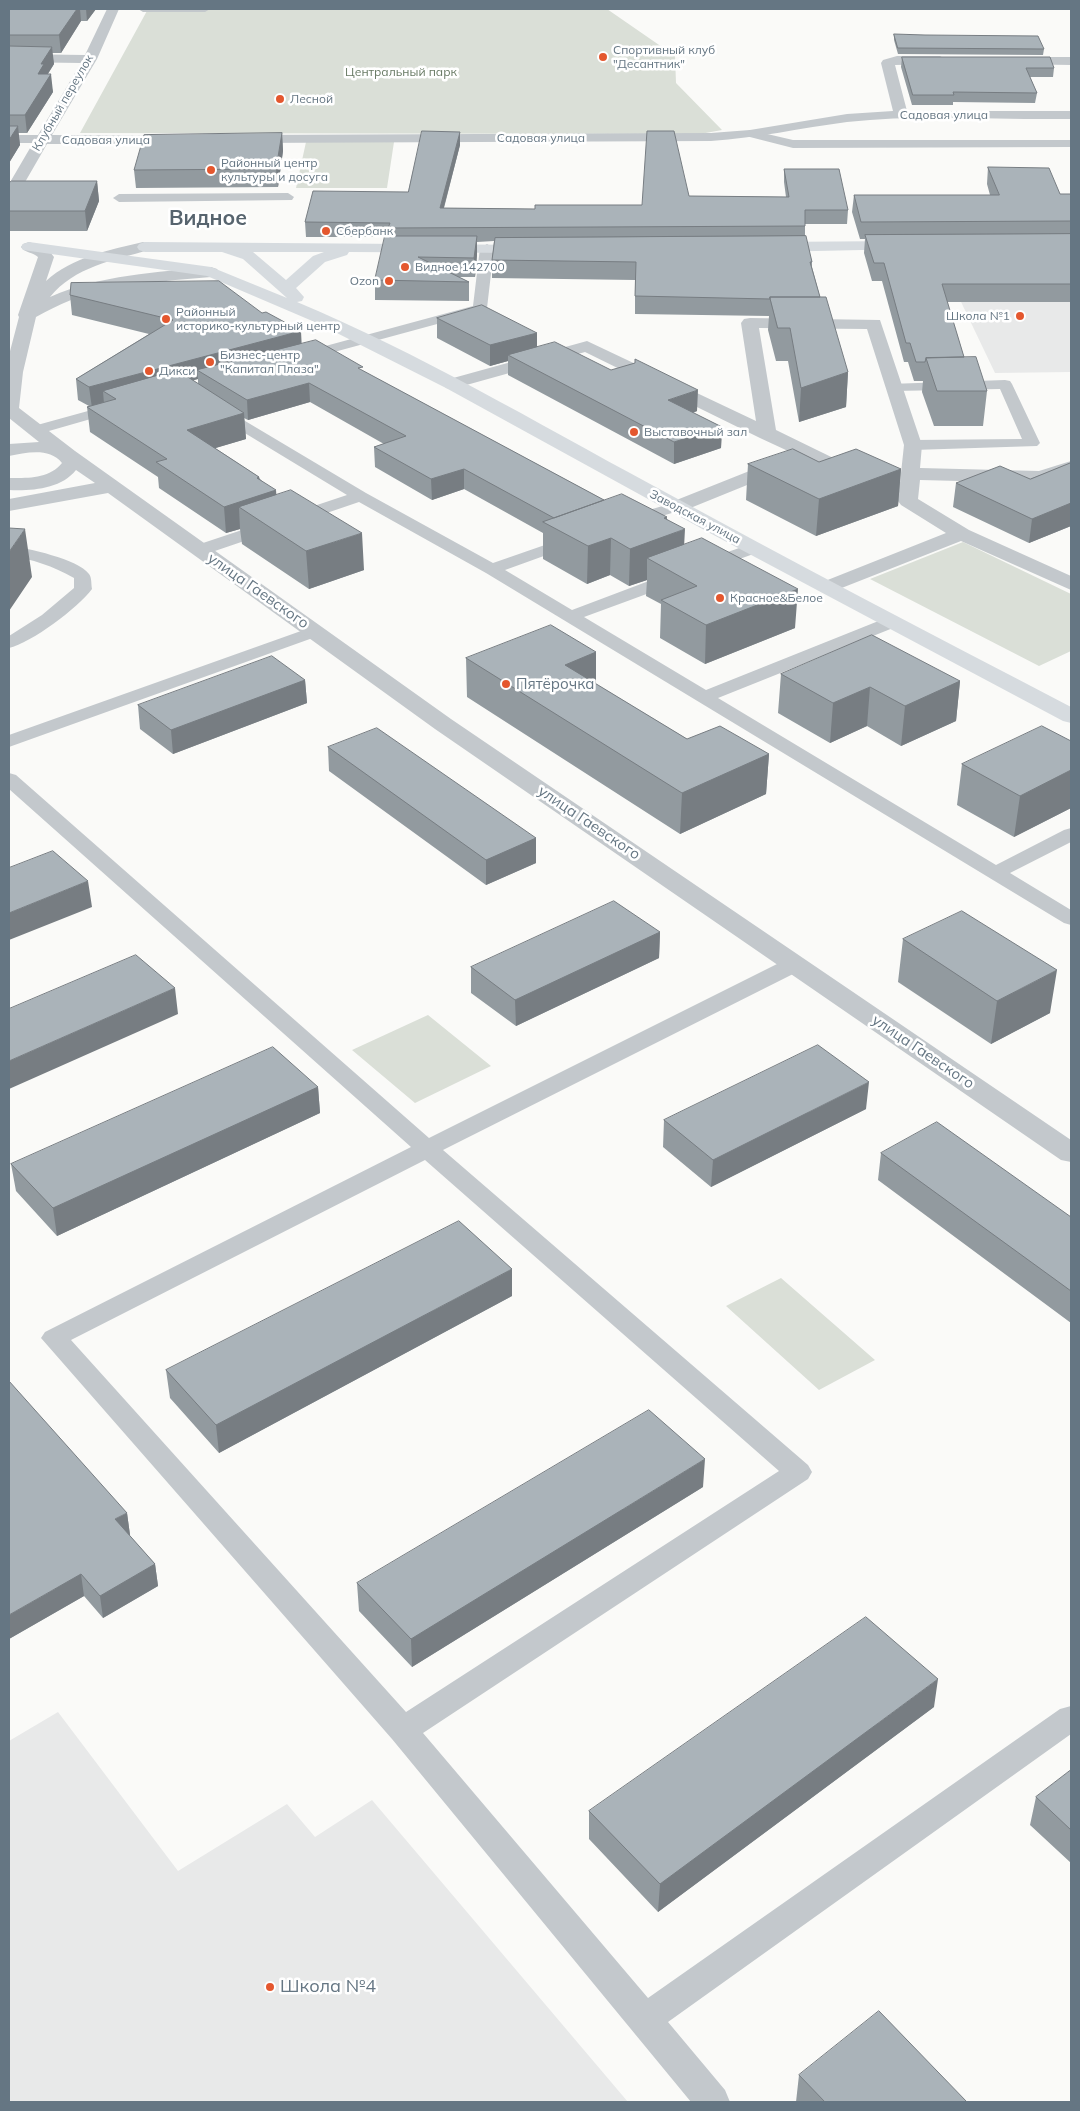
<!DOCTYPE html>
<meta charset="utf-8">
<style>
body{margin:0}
#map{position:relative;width:1080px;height:2111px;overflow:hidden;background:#fafaf8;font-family:Mulish,sans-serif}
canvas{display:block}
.frame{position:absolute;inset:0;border:10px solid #657683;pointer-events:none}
</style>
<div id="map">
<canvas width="1080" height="2111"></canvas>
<div class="frame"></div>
</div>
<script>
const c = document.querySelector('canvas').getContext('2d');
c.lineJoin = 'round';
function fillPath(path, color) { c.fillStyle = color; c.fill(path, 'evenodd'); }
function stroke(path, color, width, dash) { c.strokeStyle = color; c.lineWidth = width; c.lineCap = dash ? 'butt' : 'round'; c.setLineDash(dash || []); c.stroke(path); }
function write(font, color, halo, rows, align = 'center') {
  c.font = font + ' Mulish,sans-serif'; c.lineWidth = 5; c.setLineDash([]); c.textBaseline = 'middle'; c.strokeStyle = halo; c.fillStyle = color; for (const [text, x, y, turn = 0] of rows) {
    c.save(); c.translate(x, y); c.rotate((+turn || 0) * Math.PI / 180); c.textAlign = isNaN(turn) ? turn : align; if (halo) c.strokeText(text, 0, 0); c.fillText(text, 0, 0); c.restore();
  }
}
fillPath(new Path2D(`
 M1071 258V372L995 373 941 260Z
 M58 1712 178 1871 287 1804 315 1837 372 1800 628 2102H9V1741Z`), '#e8e9e9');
fillPath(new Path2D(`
 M148 9H607L675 56 676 83 722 130 700 134 80 133Z
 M306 142H394L387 188H296Z
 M963 542 1071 594V651L1039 666 870 579Z
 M428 1015 491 1066 415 1103 352 1050Z
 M781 1278 875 1360 819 1390 726 1306Z`), '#dadfd7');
fillPath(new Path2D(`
 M138 9H210L205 12H143Z
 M750 130 793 140H1071V147L793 148 746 136 744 134 746 132Z
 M288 193 294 197 292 200 119 202 113 198 119 194Z
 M487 244 494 248 487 308 485 311 301 361 296 360 294 357 296 354 473 306 480 248Z
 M1005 380 1010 381 1012 384 1040 443 1037 446 913 450 908 448 905 445 908 442 913 440 1022 439 1000 389 894 391 889 390 887 387 889 384Z
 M117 403 122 404 124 407 122 410 35 435 30 433 27 430 30 427Z
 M220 408 225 409 366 493 493 563 565 538H577L579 541 577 544 505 570 572 610 670 573H682L684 577 682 581 584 617 706 690 886 618 892 617 898 618 901 622 898 626 718 698 996 865 1064 830 1071 828V842L1010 873 1071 910V925L1064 923 486 573 359 502 206 554H194L192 550 194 546 347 495 215 415 213 412 215 409Z
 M676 502 682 504 684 507 682 510 628 526 622 524 620 521 622 518Z
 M753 543 759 544 761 548 759 552 706 571 700 570 698 566 700 562Z
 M9 546C27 548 78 559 89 574 92 578 91 584 92 589 78 608 31 643 9 648V636L42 615 74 588V578C53 566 32 559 9 556Z
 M315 626 321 627 324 631 321 635 9 747V735Z
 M9 773 16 775 429 1138 787 959 795 958 803 959 806 964 803 969 443 1150 808 1465 812 1472 808 1479 423 1733 648 1998 1060 1709 1071 1706V1734L668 2022 725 2090 730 2102H691L392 1739 41 1338 45 1332 411 1147 9 789ZM425 1160 779 1471 406 1712 71 1340Z`), '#c3c8cc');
fillPath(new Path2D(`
 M107 9H119L97 59 52 135 180 136 185 137 187 140 185 143 180 144H47L17 196 14 199 9 201V184L33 143H9V135H38L81 63 9 62V54L85 55Z
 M897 56H940L947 60 940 64 895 65 907 111H1071V119C997 120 921 114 847 122 801 128 757 138 711 141L245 143 240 142 238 139 240 136 245 135 711 133 750 130 847 114 893 111 881 63 883 60Z
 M1013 57H1071V65L1008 64 1006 61Z
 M29 242 47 248 54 257 46 281C72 257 110 250 143 242L149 244 151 247 149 250C114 260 74 267 50 297 100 275 157 272 211 267L217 269 219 272 217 275 211 277C164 281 115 284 71 300 58 305 47 311 36 317L23 372 19 408 75 451 451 719 1071 1140V1162L1061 1160 435 729 108 493 9 511V499L95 483 76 470C61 489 32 491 9 490V478C28 478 49 479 62 463 49 447 26 453 9 456V444L39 442 9 418V355L19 317 18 315 38 257C33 252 25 253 21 247L23 244Z
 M750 318 880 320 922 445 920 468 1039 471 1071 461V473L1041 483 920 480 918 499 969 530 1071 576V590L961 541 834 591 827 593 820 591 817 587 820 583 946 533 901 505 898 501 904 445 867 329 759 328 776 430 864 473 867 477 864 481 857 483 760 438 585 352 452 389 446 388 443 384 446 380 587 341 756 421 741 323 744 319Z
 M782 458 789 460 792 464 789 468 683 511 676 513 669 511 666 507 669 503Z`), '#c3c8cc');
fillPath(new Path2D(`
 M902 241 908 243 910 246 908 249 770 252 764 250 762 247 764 244 770 242Z
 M29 242 211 267 287 298 243 259 222 252H145L139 250 137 247 139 244 145 242 536 245 538 248 536 251 530 253 349 252 347 255 325 262 296 288 304 297 302 301 297 302C419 353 535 422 652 485 791 561 931 634 1071 707V723L1063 721 708 532 446 388 317 323 207 276 23 250 21 247 23 244ZM253 252H324L313 256 286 280Z`), '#d6dbdf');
fillPath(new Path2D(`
 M9 9H96L87 21H81L61 53H52L54 64 48 74 53 92 27 133H18L20 145 9 163Z
 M894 34 1044 49 1043 55 898 54 894 40Z
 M902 57 1054 68 1053 77H1030L1037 93 1035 103 953 102V105H912L901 67Z
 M460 132V145L444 208 535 209 642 205 689 196 786 197 784 182V169L848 210 847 224H805V236L812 262V267L820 297 848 372 846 407 799 422 788 361H776L768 330 769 316 635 314V280L492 278V260L494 241 477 242V255L475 277H459L469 282V301L375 300V280L385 237H306L305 222 408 192Z
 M282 133 283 151 278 187 136 188 134 170Z
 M988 167 1060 194H1071V302H947L964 357 987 391 983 426H934L922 392 923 381H914L908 362H904L882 281H872L864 253 865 239H860L852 212 854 195H990L987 184Z
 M97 181 99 201 87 231H9V183Z
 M70 295 262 313 301 331V344L363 371 604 500 667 519 684 545 795 628 705 664 660 638 661 604 646 596 647 580 629 586 610 575 587 584 543 559V533L464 489 432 500 375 467 374 447 384 444 310 402 248 420 244 418 246 439 215 448 259 477 260 479 276 495 364 570 309 589 242 544 240 529 226 533 159 488 158 477 90 432 87 407 89 406 78 400 76 379 149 334 72 315ZM198 379V384L193 380Z
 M437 318 537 333V347L611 370 697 411 693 413 722 427 721 448 674 464 508 375V361L490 366 437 338Z
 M819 462 901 469 898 506 816 536 746 500 748 464Z
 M1071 463V526L1029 543 953 507 956 483 1030 479Z
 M596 652V684L687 739 769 754 766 794 680 834 467 697 466 658Z
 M781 674 960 681 956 721 901 746 867 726 830 743 778 713Z
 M305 680 307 703 173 754 140 729 138 705Z
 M1071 741V808L1014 837 957 805 962 764Z
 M328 747 536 838V863L486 885 329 771Z
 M660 932 659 958 516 1026 471 993V967Z
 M903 939 1050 1013 991 1044 898 982Z
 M318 1087 320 1113 57 1236 16 1191 11 1164Z
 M866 1109 711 1187 663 1147 664 1120Z
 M881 1153 1071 1217V1323L878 1180Z
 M512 1296 219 1453 170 1398 166 1370Z
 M703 1487 412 1667 359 1611 357 1583Z
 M127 1513 130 1535H129L155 1564 158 1586 103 1618 84 1596 9 1639Z
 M934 1707 658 1912 589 1839V1811Z
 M1071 1770V1863L1030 1825 1036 1797Z
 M799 2075 967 2102H796Z`), '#929a9f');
fillPath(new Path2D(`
 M77 9H80L81 21 61 53 59 35Z
 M86 9H96L87 21Z
 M52 47 54 64 45 78 51 74 53 92 27 133 25 115 41 64Z
 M18 126 20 145 9 163V140Z
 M460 132V145L440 222V208Z
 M282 133 283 151 278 187 276 169Z
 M97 181 99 201 87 231 85 211Z
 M477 236V255L475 277 474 258Z
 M301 331 302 351 197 370 198 379 116 401V399L103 391 104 404 92 408 89 387Z
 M537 333V353L508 355V361L490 366V345Z
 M848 372 846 407 799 422 801 388Z
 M309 383 310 402 248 420 247 400Z
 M698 390 697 411 668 421V400Z
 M244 413 246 439 189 456 187 430Z
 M722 427 721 448 674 464V442Z
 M464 469V489L432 500 431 479Z
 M901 469 898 506 816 536 819 499Z
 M259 477 261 494 276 490 278 516 239 507 240 529 226 533 224 507 257 478Z
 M1071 503V526L1029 543 1032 519Z
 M667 517 666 536 685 529 683 566 647 558V580L629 586 630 549 664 518Z
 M25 529 32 577 9 611V552Z
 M362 533 364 570 309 589 306 551Z
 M611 538 610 575 587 584 588 546Z
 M798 589 795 628 705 664 706 625Z
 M596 652V692L565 665Z
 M305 680 307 703 173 754 171 730Z
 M960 681 956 721 901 746 905 706Z
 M870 687 867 726 830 743 833 703Z
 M769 754 766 794 680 834 682 793Z
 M1071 770V808L1014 837 1020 796Z
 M536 838V863L486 885V860Z
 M88 881 92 907 9 940V913Z
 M660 932 659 958 516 1026 515 1000Z
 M1057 970 1050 1013 991 1044 997 1001Z
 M175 988 178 1014 9 1089V1061Z
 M869 1082 866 1109 711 1187 713 1160Z
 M318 1087 320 1113 57 1236 53 1208Z
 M512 1269V1296L219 1453 216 1425Z
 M705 1459 703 1487 412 1667 411 1639Z
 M127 1513 130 1535 119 1541 115 1519Z
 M155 1564 158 1586 103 1618 100 1596Z
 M81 1574 84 1596 9 1639V1615Z
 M938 1679 934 1707 658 1912 660 1884Z`), '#777d82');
const building = new Path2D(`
 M9 9H77L59 35H9Z
 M894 34 925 35 1038 36 1044 49 898 48Z
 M9 46 52 47 41 64H44L38 74H51L25 115H9Z
 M902 57H1050L1054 68H1026L1037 93 953 92 954 95H913Z
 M9 126H18L9 140Z
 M422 131 460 132 440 208 535 209V205H642L647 131H674L689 196 789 197 784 169H839L848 210H805V226L388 228 390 223 305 222 313 191 408 192Z
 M282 133 276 169 134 170 144 135Z
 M988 167 1049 168 1060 194H1071V221L861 222 854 195H999Z
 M12 181H97L85 211H9V183Z
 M1071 234V284H942L964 357 926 358 925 362H916L910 343H906L884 263H874L865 235Z
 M385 236H477L474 258 418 257 469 282 375 280Z
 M806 236 812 262H810L820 297H770V299L635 296 636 262 492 260 495 238Z
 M219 281 262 313 266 312 301 331 89 387 76 379 173 320 70 295 71 283Z
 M770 297H826L848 372 801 388 790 328H778Z
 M482 305 537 333 490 345 437 318Z
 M316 340 363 367 358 368 604 500 554 518 464 469 431 479 374 447 406 436 309 383 247 400 197 370Z
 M555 342 611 370 635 363V359L698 390 668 400 722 427 674 442 508 355Z
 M976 357 987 391H937L926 358Z
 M177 370 244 413 187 430 259 477 257 478 276 490 224 507 156 462 167 459 87 407 116 399 103 391Z
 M793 449 819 462 856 449 901 469 819 499 748 464Z
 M1071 463V503L1032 519 956 483 1000 466 1030 479Z
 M291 490 362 533 306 551 239 507Z
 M622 494 667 517 664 518 685 529 630 549 611 538 588 546 543 522Z
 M9 528 25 529 9 552Z
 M702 538 798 589 706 625 661 600 697 586 647 558Z
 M551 625 596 652 565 665 687 739 720 726 769 754 682 793 466 658Z
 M872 635 960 681 905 706 870 687 833 703 781 674Z
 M272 656 305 680 171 730 138 705Z
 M1042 726 1071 741V770L1020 796 962 764Z
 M377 728 536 838 486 860 328 747Z
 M53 851 88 881 9 913V868Z
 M614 901 660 932 515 1000 471 967Z
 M962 911 1057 970 997 1001 903 939Z
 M136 955 175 988 9 1061V1009Z
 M818 1045 869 1082 713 1160 664 1120Z
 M273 1047 318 1087 53 1208 11 1164Z
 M937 1122 1071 1217V1291L881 1153Z
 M459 1221 512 1269 216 1425 166 1370Z
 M9 1381 127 1513 115 1519 155 1564 100 1596 81 1574 9 1615Z
 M649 1410 705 1459 411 1639 357 1583Z
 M866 1617 938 1679 660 1884 589 1811Z
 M1071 1770V1830L1036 1797Z
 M879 2011 967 2102H825L799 2075Z`);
fillPath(building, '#aab3b9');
stroke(building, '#777d82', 1);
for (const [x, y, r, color] of [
 [603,57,5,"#e4572e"],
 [280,99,5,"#e4572e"],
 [211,170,5,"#e4572e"],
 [326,231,5,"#e4572e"],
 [405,267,5,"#e4572e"],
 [389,281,5,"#e4572e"],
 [1020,316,5,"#e4572e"],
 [166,319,5,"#e4572e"],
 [210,362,5,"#e4572e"],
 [149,371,5,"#e4572e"],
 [634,432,5,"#e4572e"],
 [720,598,5,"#e4572e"],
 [506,684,5,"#e4572e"],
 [270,1987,5,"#e4572e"]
]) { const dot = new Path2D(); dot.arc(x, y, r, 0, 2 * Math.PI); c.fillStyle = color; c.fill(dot); stroke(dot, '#fff', 2); }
write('12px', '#657683', '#fff', [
 ["Спортивный клуб",613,50],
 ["\"Десантник\"",613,64],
 ["Лесной",290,99],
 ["Районный центр",221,163],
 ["культуры и досуга",221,177],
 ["Сбербанк",336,231],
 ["Видное 142700",415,267],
 ["Ozon",379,281,"right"],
 ["Районный",176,312],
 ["историко-культурный центр",176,326],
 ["Школа №1",1010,316,"right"],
 ["Бизнес-центр",220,355],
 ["\"Капитал Плаза\"",220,369],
 ["Дикси",159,371],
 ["Выставочный зал",644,432],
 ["Красное&Белое",730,598]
], 'left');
write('12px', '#687a64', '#fff', [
 ["Центральный парк",401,72]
]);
write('12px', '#657683', '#fff', [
 ["Клубный переулок",63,103,-60],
 ["Садовая улица",944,115],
 ["Садовая улица",541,138],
 ["Садовая улица",106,140],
 ["Заводская улица",695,517,28]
]);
write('15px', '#657683', '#fff', [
 ["улица Гаевского",258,591,35],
 ["улица Гаевского",589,823,34],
 ["улица Гаевского",923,1052,34]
]);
write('15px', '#657683', '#fff', [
 ["Пятёрочка",516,684]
], 'left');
write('18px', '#657683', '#fff', [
 ["Школа №4",280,1987]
], 'left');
write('bold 21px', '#57646e', '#fff', [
 ["Видное",208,219]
]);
</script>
